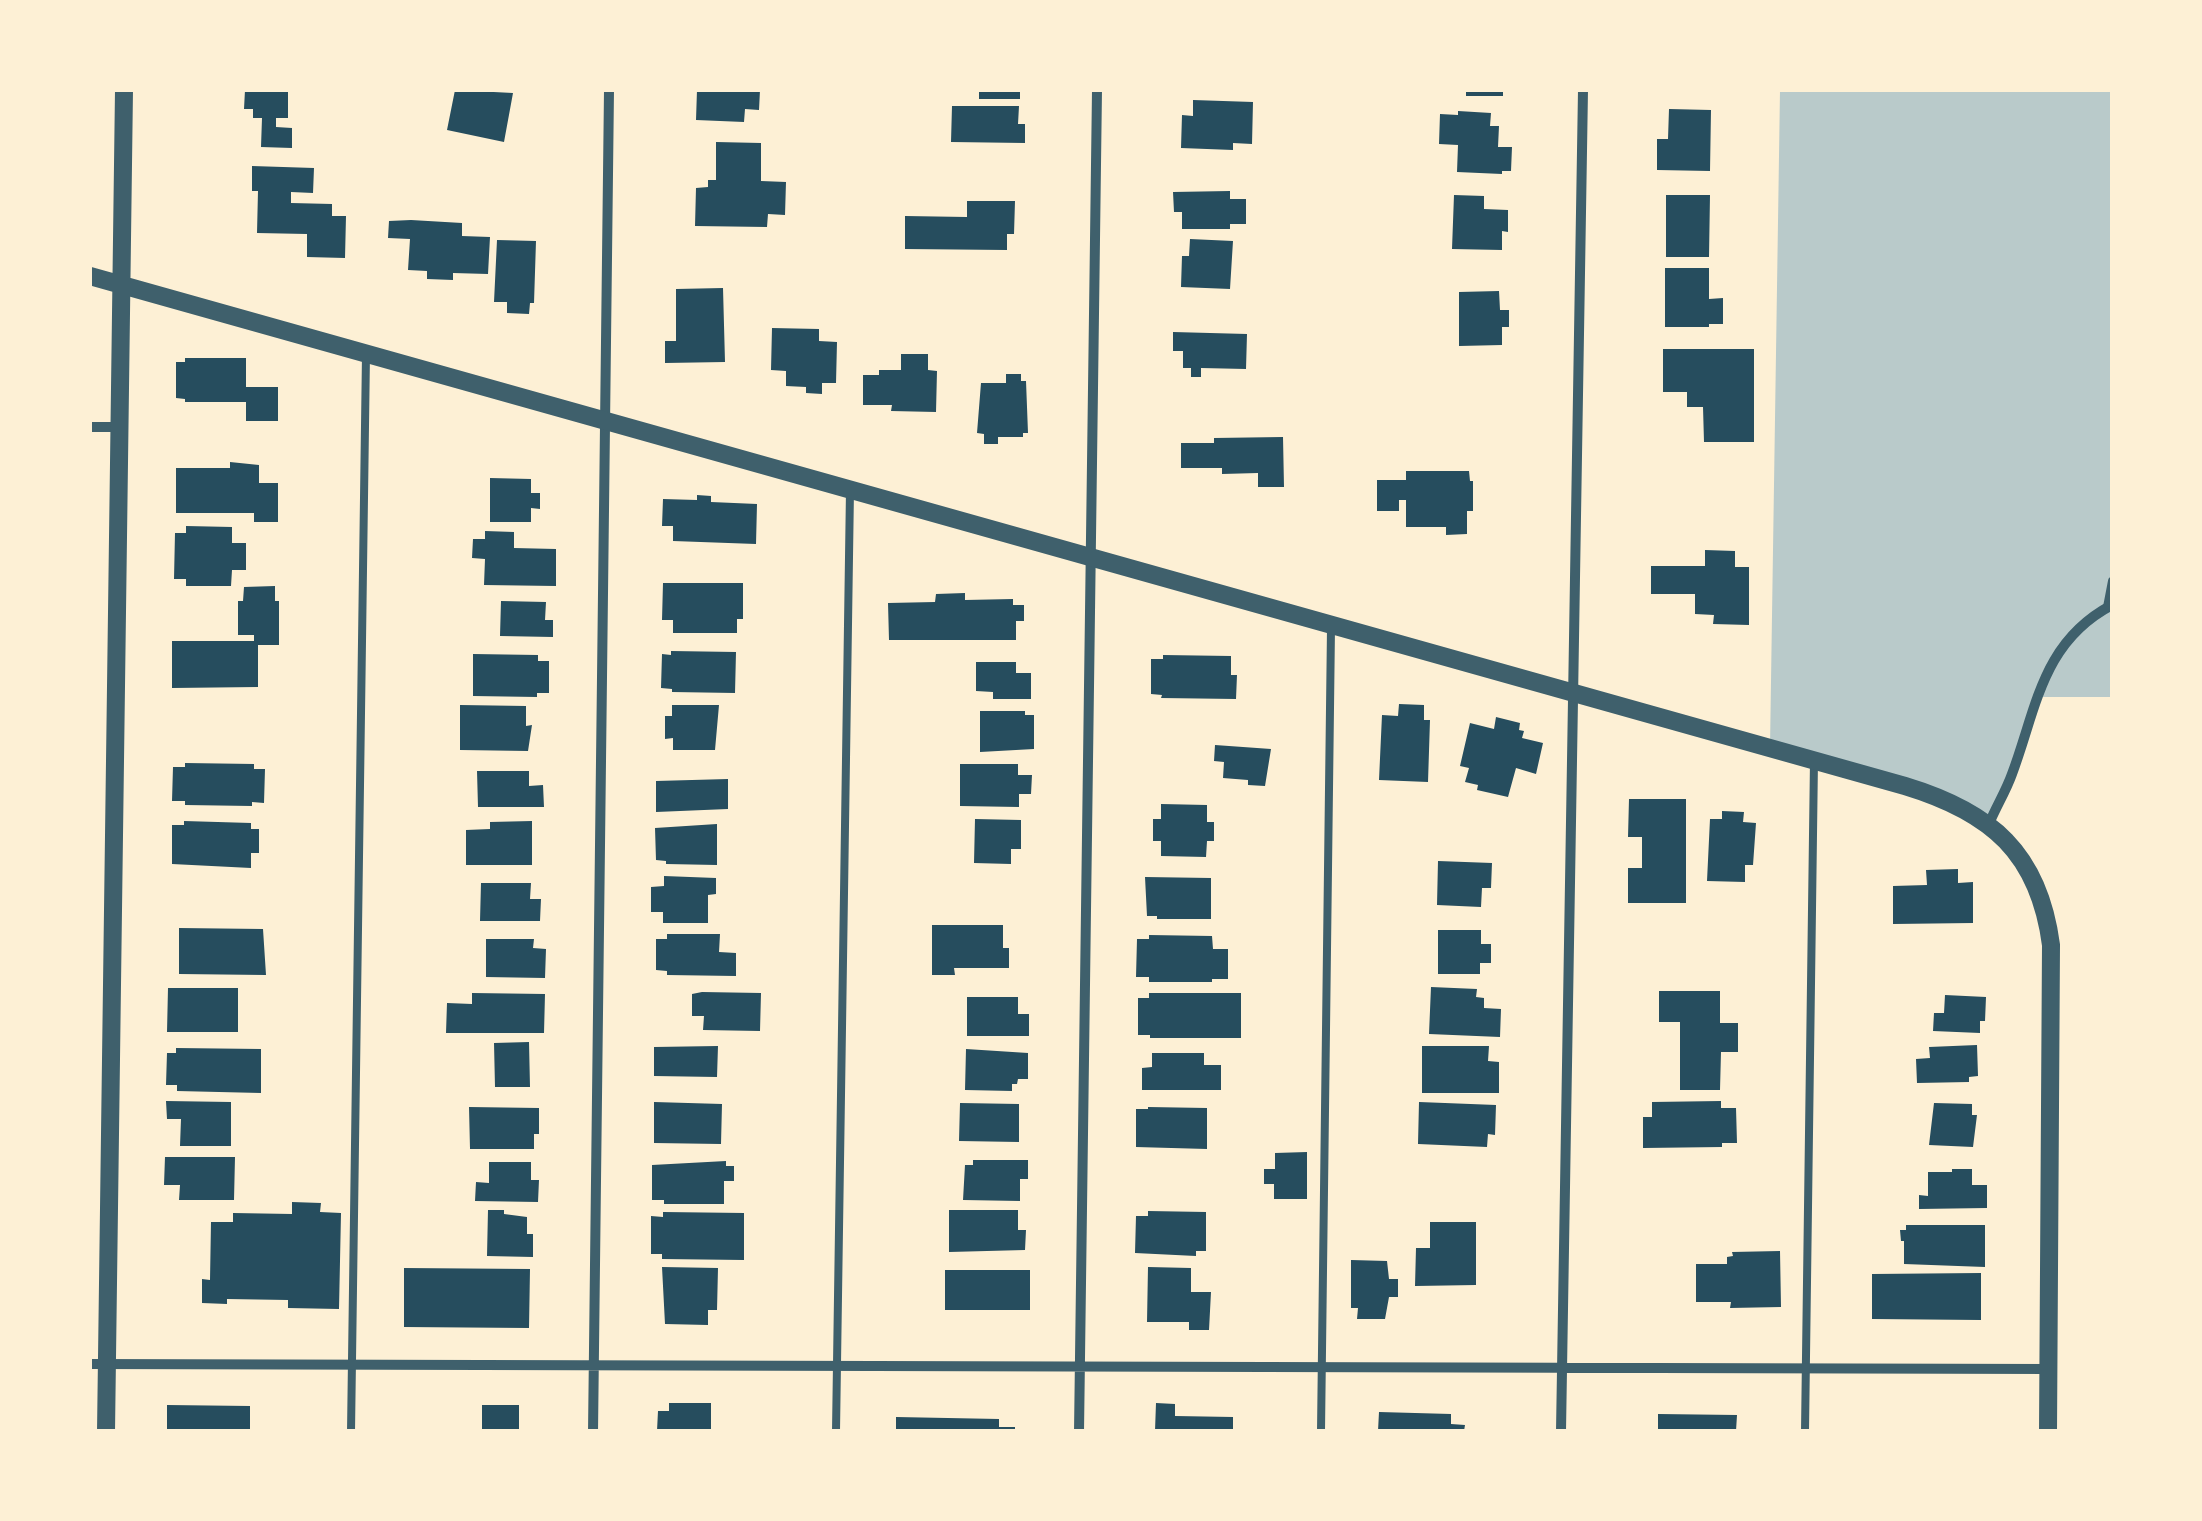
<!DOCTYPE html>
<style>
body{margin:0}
#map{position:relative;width:2202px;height:1521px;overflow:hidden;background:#fdf0d5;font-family:"Archivo Narrow",sans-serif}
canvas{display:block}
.frame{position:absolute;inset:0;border:92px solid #fdf0d5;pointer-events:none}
</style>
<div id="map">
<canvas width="2202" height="1521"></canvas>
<div class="frame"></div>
</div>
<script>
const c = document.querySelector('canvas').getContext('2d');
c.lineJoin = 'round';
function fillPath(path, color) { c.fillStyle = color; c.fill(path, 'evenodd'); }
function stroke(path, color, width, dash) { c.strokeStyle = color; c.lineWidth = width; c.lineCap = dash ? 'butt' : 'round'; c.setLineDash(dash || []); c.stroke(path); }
fillPath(new Path2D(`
 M1780 90H2112V697H2038L1989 824 1770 747Z`), '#b9caca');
fillPath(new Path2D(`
 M245 90H288V118H276V127L292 128V148L261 147 262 118H253V109H244Z
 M455 90 513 93 504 142 447 130Z
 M697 90H760L759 110 745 109 744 122 696 120Z
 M979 90H1020V99H979Z
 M1466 90H1503V96H1466Z
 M1193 100 1253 102 1252 144 1233 143V150L1181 148 1182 115 1193 116Z
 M952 106H1019L1018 124H1025V143L951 142Z
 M1669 109 1711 110 1710 171 1657 170V139H1668Z
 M1458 111 1491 113 1490 126H1499L1498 147H1512L1511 171H1502V174L1457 172 1458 145 1439 144 1440 114 1458 115Z
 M716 142 761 143V181L786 182 785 215 768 214 767 227 695 226 696 188 708 187V180H716Z
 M252 166 314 168 313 193 291 192V203L332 204V216H346L345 258 307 257V234L257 233 258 191H252Z
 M1230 191V199H1246V224H1230V229H1182V212H1174L1173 192Z
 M1454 195 1484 196V209L1508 210V232L1502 231V250L1452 249Z
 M1666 195H1710L1709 257H1666Z
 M967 201H1015L1014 234H1007V250L905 249V216L967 217Z
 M411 220 462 223V236L490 237 488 274 453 273V280L427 279V271L408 270 410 239 388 238 389 221Z
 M1190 239 1233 241 1230 289 1181 287 1182 256H1189Z
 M497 240 536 241 534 303H530L529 314 507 313V302H494Z
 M1665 268H1709V299L1723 298V324H1709V327H1665Z
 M723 288 725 362 665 363V341H676V289Z
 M1499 291 1500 310H1509V327H1502V345L1459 346V292Z
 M772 328 819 329V341L837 342 836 383H822V394L806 393V387L786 386V371L771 370Z
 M1173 332 1247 334 1246 369 1201 368V377H1191V368H1183V351H1173Z
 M1663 349H1754V442H1704L1703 407H1687V392H1663Z
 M901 354H928V370L937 371 936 412 891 411 892 405H863V375H879V370H901Z
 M185 358H246V387H278V421H246V402H185V399L176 398V362H185Z
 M1006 374H1021V381H1026L1028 433H1023V437H998V444H984V434L977 433 981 383H1006Z
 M1283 437 1284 487H1258V473L1222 474V468H1181V443H1214V438Z
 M230 462 259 465V483H278V522H254V513H176V468H230Z
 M1406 471H1469L1470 481H1473V511H1467V534L1446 535V527H1406V500H1399V511H1377V480H1406Z
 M490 478 531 479V493H540V509L531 508V522H490Z
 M697 495 711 496V502L757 504 756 544 673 541V526H662L663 499 697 500Z
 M186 526 232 527V543H246V570H232L231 586H186V579H174L175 533H186Z
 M485 531 514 532V548L556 549V586L484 585 485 559 472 558 473 539H485Z
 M1705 550 1735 551V567H1749V625L1713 624 1714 615 1695 614V594H1651V566H1705Z
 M663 583H743V619H737V633H673V620H662Z
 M275 586V601H279V645H258V687L172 688V641H254V635H238V601H243L244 587Z
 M965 593V600L1013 599V605H1024V621H1016V640H889L888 603 935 602 936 594Z
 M501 601 546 602 545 620H553V637L500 636Z
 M671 651 736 652 735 693 672 692V689L661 688 662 654 671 655Z
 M473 654 538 655V661H549V693H537V697L473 696Z
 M1163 655 1231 656V675H1237L1236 699 1161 698 1162 695 1151 694V659H1163Z
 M976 662H1016V673H1031V699H993V692L976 691Z
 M1399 704 1424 705V720H1430L1428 782 1379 780 1382 715 1398 716Z
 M460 705 526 706V726L532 725 528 751 460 750Z
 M672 705H719L715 750H673V738L665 739V716H672Z
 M980 711H1025V715H1034V749L980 752Z
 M1496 717 1520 723 1519 730 1524 731 1522 738 1543 743 1536 774 1516 768 1508 797 1477 790 1478 785 1465 782 1469 768 1460 766 1470 723 1494 729Z
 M1215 745 1271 749 1265 786 1248 785V780L1223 778 1224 762 1214 761Z
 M185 763 254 764V769H265L264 803 252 802V806L185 805V801H172L173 767H185Z
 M960 764H1018V775H1032L1031 794H1019V807L960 806Z
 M477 771H529V786L543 785 544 807H478Z
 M728 779V809L656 812V781Z
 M1629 799H1686V903H1628V868H1642V837H1628Z
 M1161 804 1207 805V822H1214V841H1207L1206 857 1161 856V841H1153V819H1161Z
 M1722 811 1744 812 1743 822 1756 823 1753 865H1745V882L1707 881 1710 819H1722Z
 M975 819 1021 820V849H1011V864L974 863Z
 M184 821 251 823V829H259V853H251V868L172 864V825H184Z
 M532 821V865H466V830L490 829V822Z
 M717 824V865L666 864V861L656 860 655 828Z
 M1438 861 1492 863 1491 888H1482L1481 907 1437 905Z
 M1958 869V883L1973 882V923L1893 924V886L1927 885 1926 870Z
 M664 876 716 878V894L708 895V923H663V912H651V887L664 886Z
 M1145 877 1211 878V919H1157V916H1147Z
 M481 883H531L530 899H541L540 921H480Z
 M932 925H1003V948H1009V968H954L955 975H932Z
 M179 928 263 929 266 975 179 974Z
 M1438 930H1481V944H1491V963H1480V974H1438Z
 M667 934H720L719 952 736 953V976L667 975V971L656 970V939H667Z
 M1149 935 1212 936 1213 949H1228V979H1212V982H1149V977H1136L1137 939H1149Z
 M486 939H534L533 948 546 949 545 978 486 977Z
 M1431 987 1477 989 1476 997 1484 998V1008L1501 1009 1500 1037 1429 1034Z
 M168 988H238V1032H167Z
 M1659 991H1720V1023H1738V1052H1721L1720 1090H1680V1022H1659Z
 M702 992 761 993 760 1031 703 1030 704 1016H692V994Z
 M472 993 545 994 544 1033H446L447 1003 472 1004Z
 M1149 993H1241V1038H1150V1035H1138V998H1149Z
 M1945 995 1986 997 1985 1021H1980V1033L1933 1031 1934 1013H1944Z
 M967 997H1018V1014H1029V1036H967Z
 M529 1042 530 1087H495L494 1043Z
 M1977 1045 1978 1076 1969 1077V1082L1917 1083 1916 1059 1930 1058 1929 1047Z
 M718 1046 717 1077 654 1076V1047Z
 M1422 1046H1489L1488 1061 1499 1062V1093H1422Z
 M176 1048 261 1049V1093L177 1091V1085H166L167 1053H176Z
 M966 1049 1028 1053V1079H1018L1017 1084H1012V1091L965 1090Z
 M1152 1053H1204V1065H1221V1090H1142V1068L1152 1067Z
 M166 1101 231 1102V1146H180L181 1119H167Z
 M1721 1101V1108H1736L1737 1143H1722V1147L1643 1148V1117H1652V1102Z
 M654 1102 722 1104 721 1144 654 1143Z
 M1419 1102 1496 1105 1495 1135 1488 1134 1487 1147 1418 1144Z
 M960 1103 1019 1104V1142L959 1141Z
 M1934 1103 1972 1104V1115H1977L1973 1147 1929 1145Z
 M469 1107 539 1108V1134H534V1149H470Z
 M1148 1107 1207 1108V1149L1136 1147V1109H1148Z
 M1307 1152V1199H1274V1184H1264V1169H1275V1153Z
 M165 1157H235L234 1200H179L180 1185H164Z
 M973 1160H1028V1179H1020V1201L963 1200 965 1165H973Z
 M726 1161V1166H734V1181H724V1204H664V1200H652V1165Z
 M489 1162H531V1180H539L538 1202 475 1201 476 1182 489 1183Z
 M1952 1169H1972V1185H1987V1208L1919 1209V1195L1928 1196V1172H1952Z
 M292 1202 321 1203 320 1212 341 1213 339 1309 288 1308V1300L227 1299V1304L202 1303V1279L210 1280 211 1222H233V1213L292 1214Z
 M488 1210H504V1214L527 1217V1234H533V1257L487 1256Z
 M949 1210H1018V1230H1026L1025 1250 949 1252Z
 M1148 1211 1206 1212V1251H1196V1256L1135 1253 1136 1216H1148Z
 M663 1212 744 1213V1260L662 1259V1254H651V1216L663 1217Z
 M1430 1222H1476V1285L1415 1286 1416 1248H1430Z
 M1906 1225H1985V1267L1904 1264V1241H1901L1900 1230H1906Z
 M1780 1251 1781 1307 1730 1308 1731 1302H1696V1264H1727V1257L1733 1256 1732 1252Z
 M1351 1260 1387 1261 1389 1279H1398V1297H1389L1385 1319H1357L1358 1308H1351Z
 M662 1267 718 1268 717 1310H708V1325L665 1324Z
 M1148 1267 1191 1268V1292H1211L1209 1330H1189V1322H1147Z
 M404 1268 530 1269 529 1328 404 1327Z
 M945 1270H1030V1310H945Z
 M1981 1273V1320L1872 1319V1274Z
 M669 1403H711V1431H657L658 1411H669Z
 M1156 1403 1175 1404V1416L1233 1417V1431H1155Z
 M167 1405 250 1406V1431H167Z
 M482 1405H519V1431H482Z
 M1379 1412 1451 1414V1424L1465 1425 1464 1431H1378Z
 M1658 1414 1737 1415 1736 1431H1658Z
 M896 1417 999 1419V1427H1015V1431H896Z`), '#264d5e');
stroke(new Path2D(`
 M2107 607 2112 581
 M351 1431 366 354
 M836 1431 850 490
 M1321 1431 1331 628
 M1805 1431 1814 760`), '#3f606c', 8);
stroke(new Path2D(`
 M90 427H119
 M1989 824C1996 807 2006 791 2012 774 2037 707 2042 642 2112 605
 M90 1364 2049 1369
 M593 1431 609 90
 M1079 1431 1097 90
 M1561 1431 1583 90`), '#3f606c', 10);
stroke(new Path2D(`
 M90 276 1905 786C1991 812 2039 853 2051 945L2048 1431
 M106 1431 124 90`), '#3f606c', 18);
</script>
